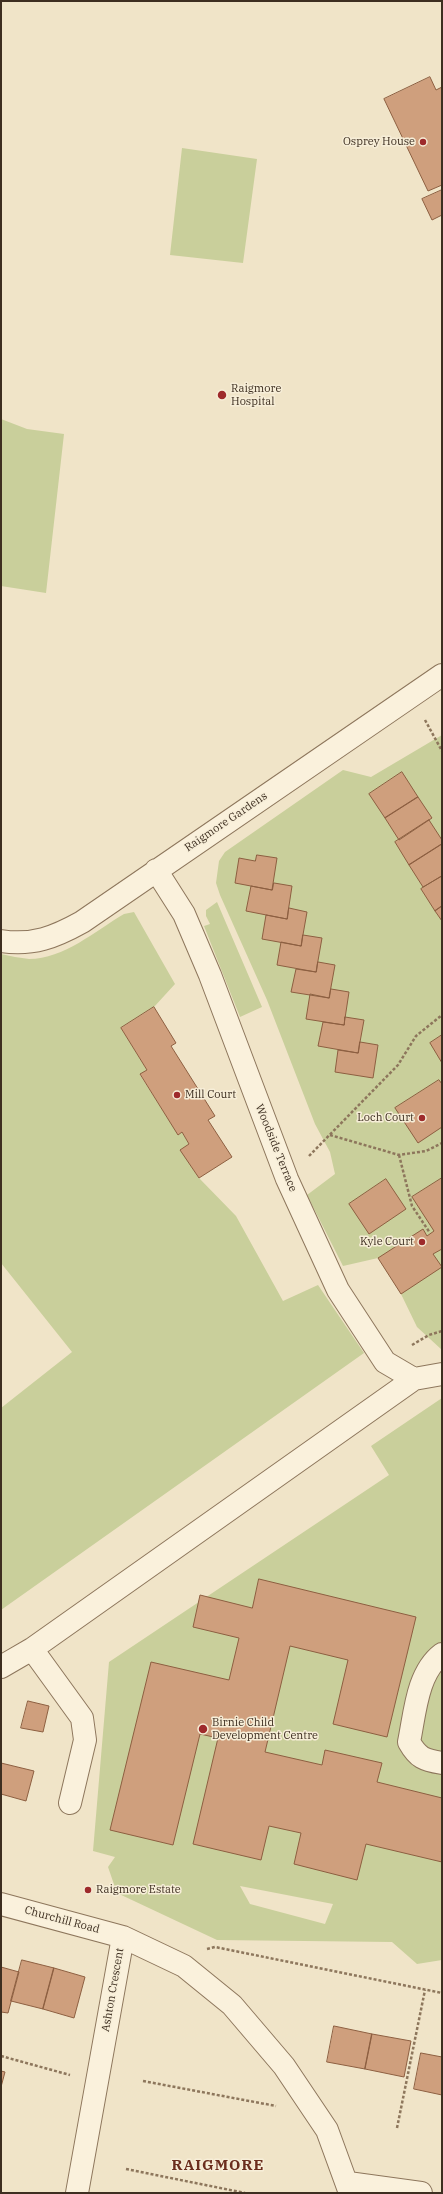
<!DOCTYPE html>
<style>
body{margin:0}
#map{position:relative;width:443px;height:2194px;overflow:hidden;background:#f0e4c8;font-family:"IBM Plex Serif",serif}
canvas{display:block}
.frame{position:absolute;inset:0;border:2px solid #3d2e20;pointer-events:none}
</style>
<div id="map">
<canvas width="443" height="2194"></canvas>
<div class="frame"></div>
</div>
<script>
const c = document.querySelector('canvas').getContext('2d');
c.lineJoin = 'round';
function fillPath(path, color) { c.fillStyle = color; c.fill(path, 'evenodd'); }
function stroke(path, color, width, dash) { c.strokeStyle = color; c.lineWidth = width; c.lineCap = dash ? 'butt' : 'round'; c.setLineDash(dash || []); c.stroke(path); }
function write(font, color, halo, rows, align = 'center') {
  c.font = font + ' "IBM Plex Serif",serif'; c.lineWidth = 3; c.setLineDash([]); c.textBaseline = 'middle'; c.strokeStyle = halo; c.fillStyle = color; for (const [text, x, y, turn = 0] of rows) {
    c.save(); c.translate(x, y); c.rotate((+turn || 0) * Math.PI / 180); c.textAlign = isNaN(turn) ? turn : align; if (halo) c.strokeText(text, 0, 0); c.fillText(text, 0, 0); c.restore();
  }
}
fillPath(new Path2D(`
 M182 148 257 159 243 263 170 255Z
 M1 419 27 429 64 434 46 593 1 586Z
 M442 735V1350L417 1327 401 1294 378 1258 343 1266 307 1195 335 1174 330 1152 315 1124 267 1000 220 895 216 883 219 861 225 852 343 770 371 777Z
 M217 902 262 1007 240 1017 204 926 210 924 206 916V910Z
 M134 912 175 984 154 1007 121 1028 147 1070 140 1075 178 1134 182 1132 189 1144 181 1150 199 1178 236 1216 283 1301 318 1285 364 1353 1 1610V1408L72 1352 1 1263V954C10 956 20 958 29 959 64 959 95 931 124 914Z
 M442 1398V1960L417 1964 392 1942 217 1940 117 1893 108 1867 115 1857 93 1851 109 1662 389 1475 371 1446ZM240 1886 333 1904 325 1924 250 1904Z`), '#c9cf9b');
const building = new Path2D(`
 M430 77 436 90 442 87V185L428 191 384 99Z
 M442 190V215L432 220 422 199Z
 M402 772 418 797 385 818 369 794Z
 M418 797 432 818 399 840 385 818Z
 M429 820 442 840V844L409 865 395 842Z
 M442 844V876L423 887 409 865Z
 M257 855 277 858 272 890 235 883 239 858 255 861Z
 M442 876V906L435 911 421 889Z
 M274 883 292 886 287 919 246 911 251 886 272 890Z
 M442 906V921L435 911Z
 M289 908 307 912 301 946 262 939 266 915 287 919Z
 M303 935 322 938 316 972 277 965 281 942 301 946Z
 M318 962 335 965 329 998 291 992 296 969 316 972Z
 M331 989 349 992 344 1025 306 1019 310 994 329 998Z
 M154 1007 176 1043 171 1046 215 1116 208 1120 232 1157 199 1178 180 1150 189 1144 182 1132 178 1135 140 1074 147 1070 121 1028Z
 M345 1017 364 1020 358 1053 318 1046 323 1022 344 1025Z
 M442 1035V1063L430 1043Z
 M360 1042 378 1045 373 1078 335 1072 338 1050 358 1053Z
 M439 1080 442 1084V1127L418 1143 395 1108Z
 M442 1178V1249L433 1254 442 1267 401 1294 378 1258 423 1229 427 1236 434 1231 412 1197Z
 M386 1179 406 1209 369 1234 349 1204Z
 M259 1579 416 1617 387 1737 333 1724 348 1660 290 1646 265 1752 322 1765 325 1750 382 1763 377 1782 442 1798V1862L366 1844 357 1880 294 1864 301 1833 269 1826 261 1860 193 1844 218 1738 200 1734 173 1845 110 1830 151 1662 229 1680 239 1638 193 1627 200 1595 252 1608Z
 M28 1701 49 1706 43 1732 21 1728Z
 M1 1763 34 1771 26 1801 1 1794Z
 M22 1960 54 1968 43 2009 11 2001Z
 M1 1967 19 1972 8 2013 1 2012Z
 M54 1968 85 1977 74 2018 43 2009Z
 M334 2026 372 2034 365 2069 327 2062Z
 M372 2034 411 2041 404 2077 365 2069Z
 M421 2053 442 2057V2095L414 2089Z
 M1 2071 5 2072 1 2087Z`);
fillPath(building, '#cf9f7d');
stroke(building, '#8d5f41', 1);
const minor = new Path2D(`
 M156 870 184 914 210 975 287 1179 338 1290 385 1362 414 1379 442 1374
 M1 941C33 946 55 937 82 922L442 675
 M442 1654C417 1673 415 1713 409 1742 418 1758 424 1760 442 1763
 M1 1667 32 1649
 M70 1803 85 1740 82 1718 32 1649 414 1379
 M1 1904 123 1937 184 1966 232 2005 284 2066 327 2130 350 2193
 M348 2183 421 2193
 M77 2193 123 1937`);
stroke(minor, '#8d765c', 24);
stroke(new Path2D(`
 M425 720 442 751
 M330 1135 399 1155 426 1151 442 1143
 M399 1155 412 1206 430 1233
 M309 1156 398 1065 416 1036 442 1015
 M412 1345 429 1335 442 1331
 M207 1949 215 1947 442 1993
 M1 2056 70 2075
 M143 2081 276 2106
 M397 2128 425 1990
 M126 2169 245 2193`), '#8d765c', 2.5, [3, 2]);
stroke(minor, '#faf1dc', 22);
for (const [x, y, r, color] of [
 [423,142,4,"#9e2a2b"],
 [222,395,5,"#9e2a2b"],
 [177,1095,4,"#9e2a2b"],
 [422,1118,4,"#9e2a2b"],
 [422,1242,4,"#9e2a2b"],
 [203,1729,5,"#9e2a2b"],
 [88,1890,4,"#9e2a2b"]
]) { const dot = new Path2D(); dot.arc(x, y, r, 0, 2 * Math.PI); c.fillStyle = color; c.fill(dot); stroke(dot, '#f7eed8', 1.5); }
write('11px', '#3d2e20', '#f7eed8', [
 ["Osprey House",415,142,"right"],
 ["Raigmore",231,389],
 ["Hospital",231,402],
 ["Mill Court",185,1095],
 ["Loch Court",414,1118,"right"],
 ["Kyle Court",414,1242,"right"],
 ["Birnie Child",212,1723],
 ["Development Centre",212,1736],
 ["Raigmore Estate",96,1890]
], 'left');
write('11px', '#3d2e20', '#f7eed8', [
 ["Raigmore Gardens",226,822,-34],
 ["Woodside Terrace",276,1148,68],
 ["Churchill Road",62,1920,15],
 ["Ashton Crescent",113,1990,-80]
]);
c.letterSpacing = '1px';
write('bold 15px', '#6b2e1e', '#f7eed8', [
 ["RAIGMORE",218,2166]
]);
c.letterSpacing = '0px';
</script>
